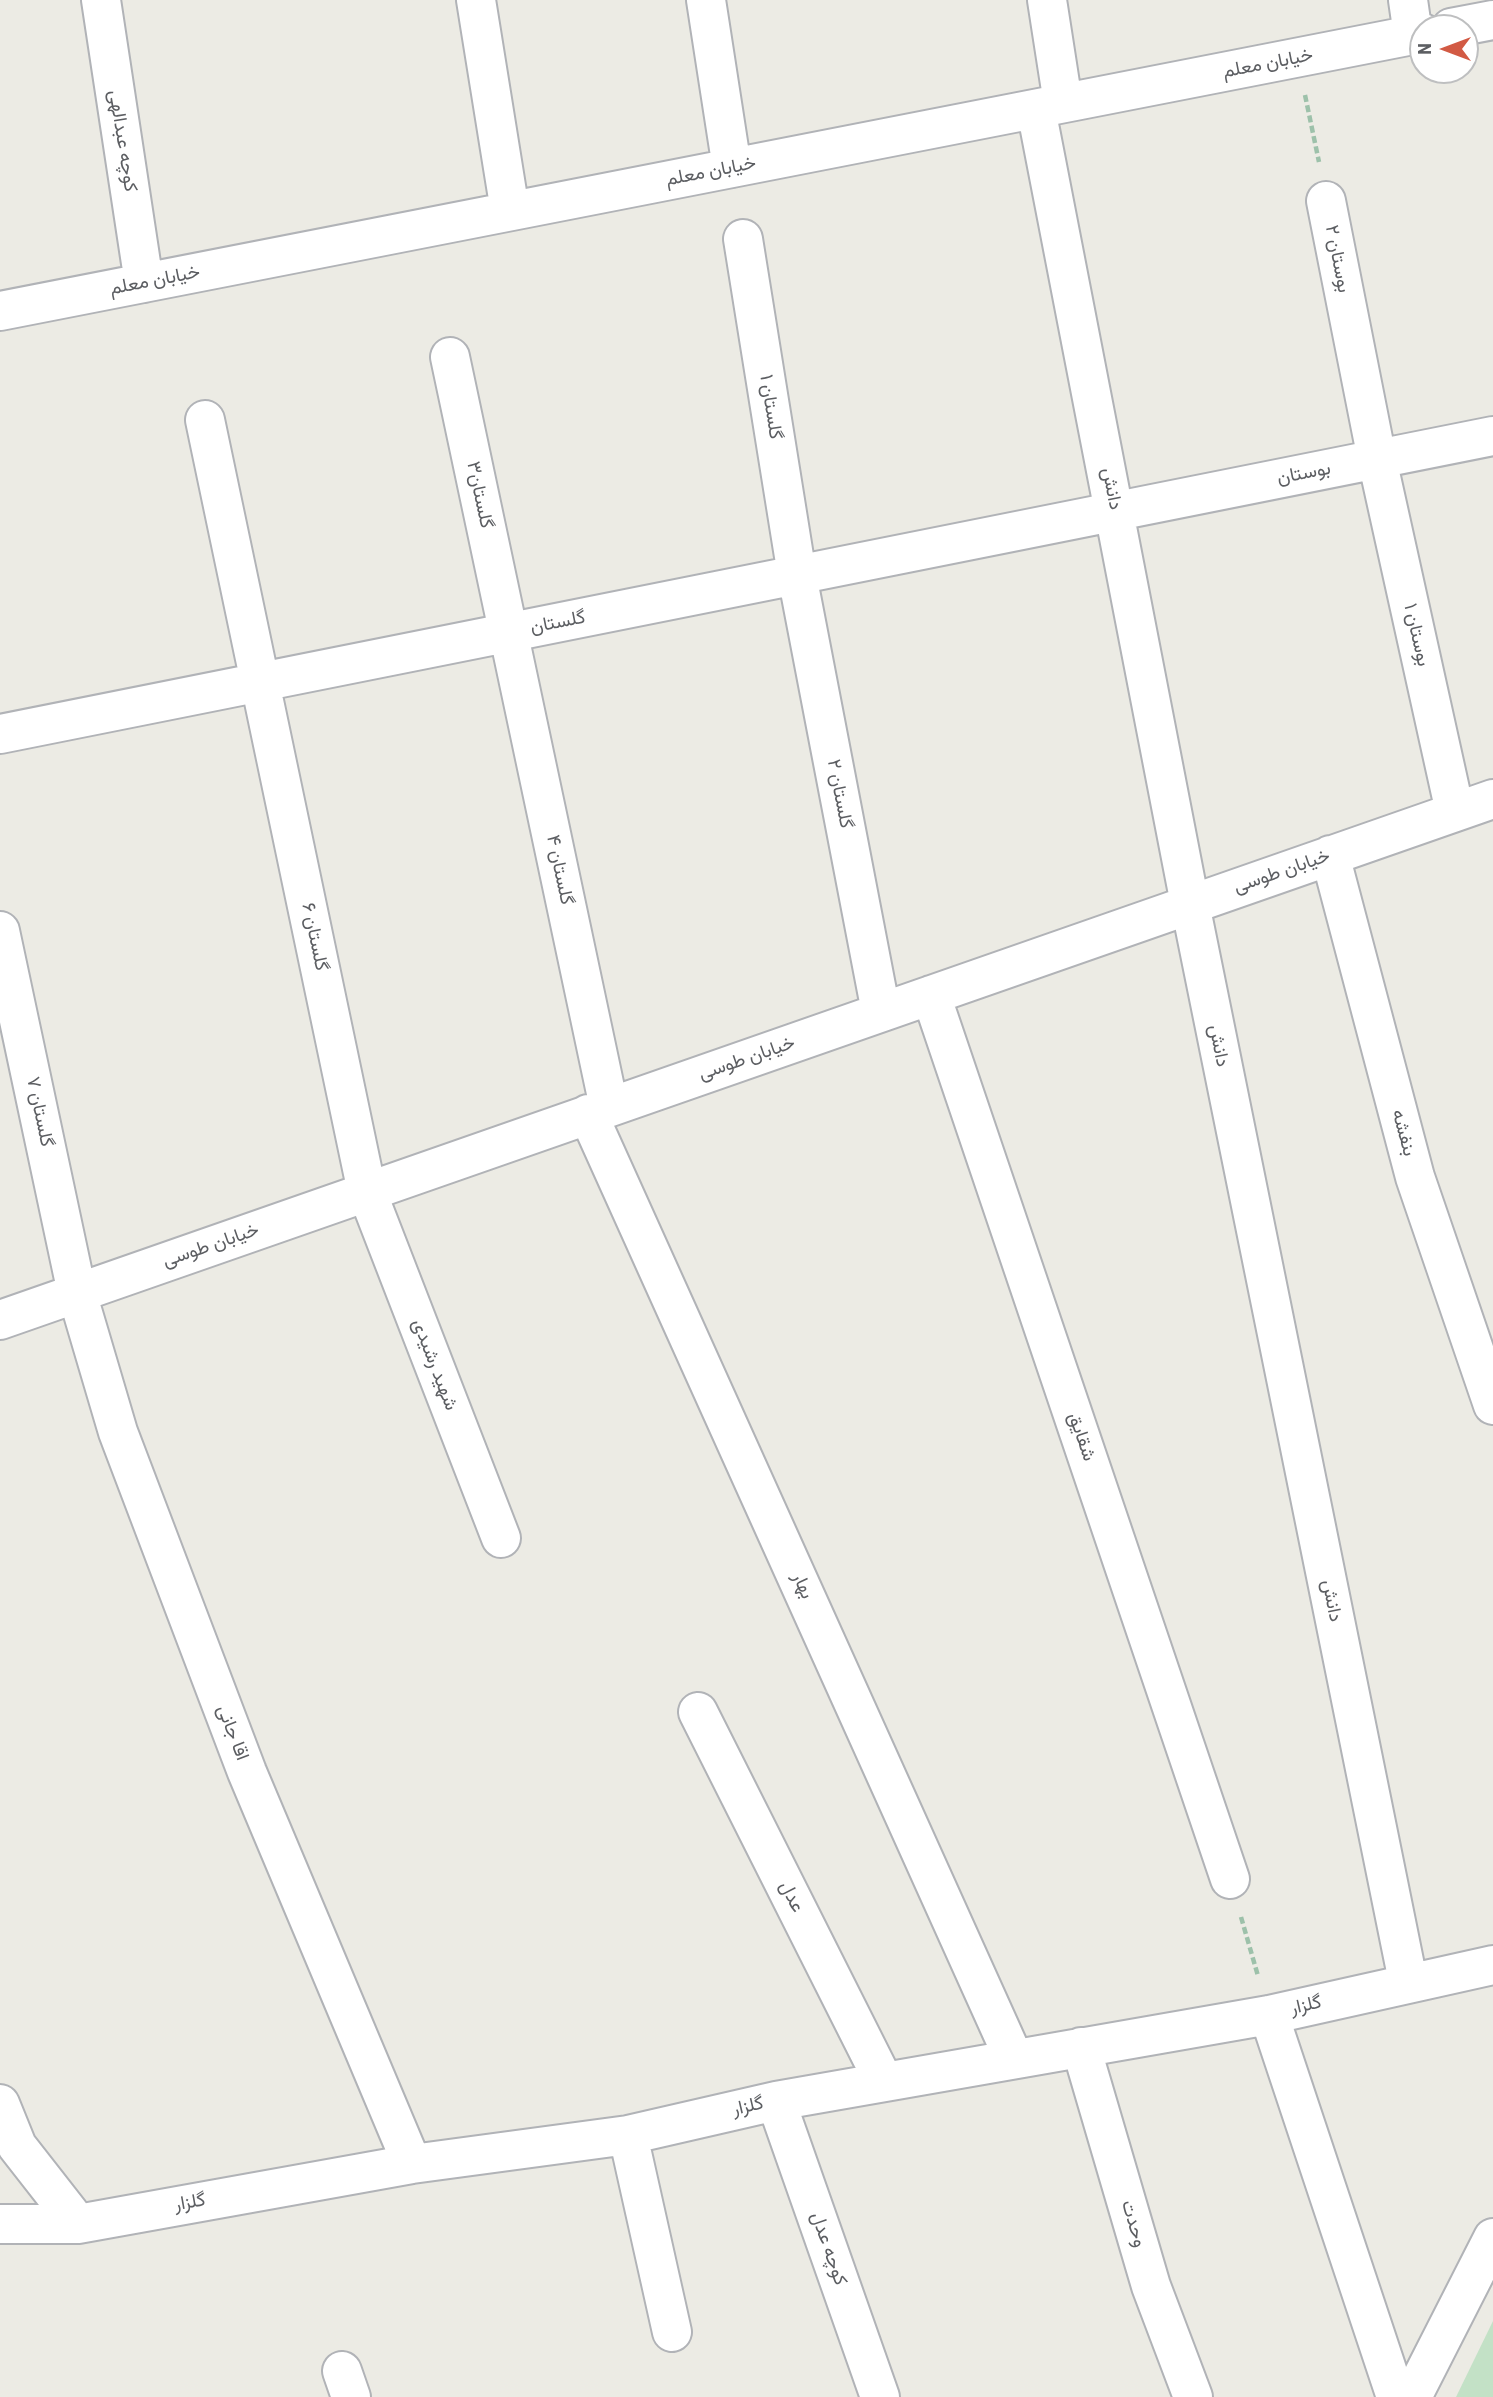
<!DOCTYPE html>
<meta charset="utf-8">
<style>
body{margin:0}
#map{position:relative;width:1493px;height:2397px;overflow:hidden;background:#ecebe4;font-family:"Roboto Condensed",sans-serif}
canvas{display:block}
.north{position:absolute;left:1409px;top:14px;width:70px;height:70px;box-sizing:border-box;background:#fff;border:2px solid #bebfc0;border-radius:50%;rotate:270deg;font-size:19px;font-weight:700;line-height:28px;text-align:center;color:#5c5e62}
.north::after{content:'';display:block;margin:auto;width:24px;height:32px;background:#d25a44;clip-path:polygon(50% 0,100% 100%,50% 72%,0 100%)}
</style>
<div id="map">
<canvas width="1493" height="2397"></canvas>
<div class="north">N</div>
</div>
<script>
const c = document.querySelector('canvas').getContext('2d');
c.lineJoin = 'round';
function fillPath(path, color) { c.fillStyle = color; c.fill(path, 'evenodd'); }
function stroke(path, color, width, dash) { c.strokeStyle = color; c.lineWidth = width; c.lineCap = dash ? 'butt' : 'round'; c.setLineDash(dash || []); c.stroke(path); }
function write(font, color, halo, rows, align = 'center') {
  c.font = font + ' "Roboto Condensed",Vazirmatn,sans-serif'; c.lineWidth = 7; c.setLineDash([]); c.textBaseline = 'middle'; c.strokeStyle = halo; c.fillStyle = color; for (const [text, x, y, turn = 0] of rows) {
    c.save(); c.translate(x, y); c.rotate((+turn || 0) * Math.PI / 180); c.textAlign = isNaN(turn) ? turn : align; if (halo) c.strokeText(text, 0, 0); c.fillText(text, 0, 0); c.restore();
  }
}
fillPath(new Path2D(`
 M1493 2321V2397H1456Z`), '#c3e1c6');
const minor = new Path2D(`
 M101 0 144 283
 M476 0 510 211
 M706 0 732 168
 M1047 0 1063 103
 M1408 0 1413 35
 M1451 28 1493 20
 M1036 109 1190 904 1408 1981
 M1326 201 1377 459 1455 812
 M743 239 797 575 881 1012
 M0 311 1423 33
 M450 357 609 1107
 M205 420 367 1192 501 1538
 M0 734 1493 436
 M1330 855 1415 1177 1493 1405
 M0 931 77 1293 118 1432 247 1772 412 2164
 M931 995 1230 1879
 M588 1114 1014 2059
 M0 1320 1493 799
 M698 1712 884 2082
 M1269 2015 1396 2397
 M1081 2047 1151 2286 1193 2397
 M776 2101 880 2397
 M0 2104 17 2146 78 2224
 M628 2135 672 2332
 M0 2224H78L412 2164 628 2135 776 2101 1269 2015 1493 1965
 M342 2371 351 2397
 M1412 2397 1493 2238`);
stroke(minor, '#b1b3b7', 42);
stroke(new Path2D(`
 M1305 95 1319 162
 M1241 1917 1258 1976`), '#9dc1aa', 4.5, [7, 3.5]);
stroke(minor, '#fff', 38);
write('19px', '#5c5e62', '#fff', [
 ["خیابان معلم",1268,64,-11],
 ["کوچه عبدالهی",122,141,81],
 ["خیابان معلم",711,172,-11],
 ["بوستان ۲",1337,259,79],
 ["خیابان معلم",155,281,-11],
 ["گلستان ۱",770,407,81],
 ["بوستان",1304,474,-11],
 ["دانش",1111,489,79],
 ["گلستان۳",479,495,78],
 ["گلستان",558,623,-11],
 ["بوستان ۱",1416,635,77],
 ["گلستان ۲",839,794,79],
 ["گلستان ۴",559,870,78],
 ["خیابان طوسی",1282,872,-19],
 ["گلستان ۶",314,937,78],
 ["دانش",1218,1046,79],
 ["خیابان طوسی",747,1059,-19],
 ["گلستان ۷",39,1112,78],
 ["بنفشه",1403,1133,75],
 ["خیابان طوسی",211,1246,-19],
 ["شهید رشیدی",434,1365,69],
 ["شقایق",1081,1437,71],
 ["بهار",802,1586,66],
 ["دانش",1331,1601,79],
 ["اقا جانی",232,1733,69],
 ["عدل",791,1897,63],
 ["گلزار",1306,2006,-13],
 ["گلزار",748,2107,-13],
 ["گلزار",190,2203,-10],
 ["وحدت",1133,2224,74],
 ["کوچه عدل",828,2249,71]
]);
</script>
